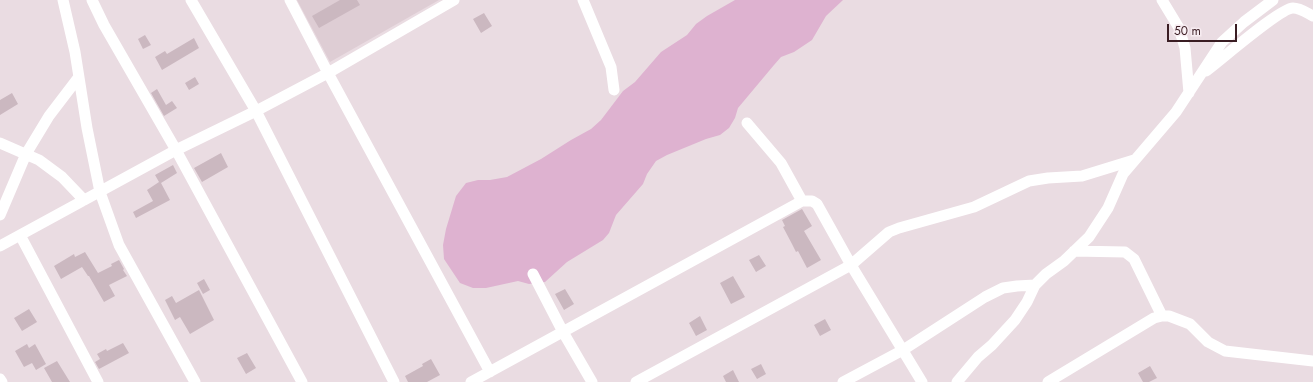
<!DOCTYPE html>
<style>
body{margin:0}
#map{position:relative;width:1313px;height:382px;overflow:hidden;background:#eadce2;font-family:Jost,sans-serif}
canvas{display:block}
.scale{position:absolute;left:1167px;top:24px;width:70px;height:18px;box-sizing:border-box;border:2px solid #3a1d23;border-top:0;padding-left:5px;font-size:12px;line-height:14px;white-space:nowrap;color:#3a1d23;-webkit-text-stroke:3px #f7ecf1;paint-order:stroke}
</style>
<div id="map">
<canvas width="1313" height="382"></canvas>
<div class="scale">50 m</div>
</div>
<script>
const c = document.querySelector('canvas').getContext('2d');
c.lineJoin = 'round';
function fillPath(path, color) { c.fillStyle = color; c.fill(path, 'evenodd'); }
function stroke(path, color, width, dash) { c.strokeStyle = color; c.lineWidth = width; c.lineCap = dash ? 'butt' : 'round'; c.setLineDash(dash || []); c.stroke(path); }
fillPath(new Path2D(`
 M297 0H439L330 62Z`), '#decdd4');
fillPath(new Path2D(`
 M735 0H843L826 16 812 40 794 52 781 57 774 65 738 108 735 118 729 128 720 135 706 139 667 155 656 161 647 174 643 184 616 215 609 233 603 240 567 262 545 282 529 284 518 281 486 288H473L460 283 444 259 443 245 446 229 456 196 466 183 478 180H490L507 177 541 159 571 140 591 129 601 120 623 91 635 82 661 52 687 35 696 24 707 16Z`), '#deb2d0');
fillPath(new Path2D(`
 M340 0H357L360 5 319 28 312 16Z
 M484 13 492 26 481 33 473 19Z
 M145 35 151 45 143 49 138 39Z
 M194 38 199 48 162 70 155 57 165 51 167 54Z
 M195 77 199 84 189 90 185 83Z
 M157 89 166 105 172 101 177 108 164 116 151 93Z
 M12 93 18 104 0 115V100Z
 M221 153 228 167 202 182 194 168Z
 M173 165 177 173 161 183 170 200 136 218 133 212 153 201 147 190 159 182 155 175Z
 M802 209 812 226 804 231 821 260 807 268 798 251 796 252 792 244 783 227 785 226 782 220Z
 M85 252 98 273 112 266 111 264 119 260 124 269 123 270 127 276 109 285 115 296 104 302 89 276H88L82 267 61 279 54 266 74 254 75 257Z
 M759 255 766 266 756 272 749 260Z
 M733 276 745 297 731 304 720 283Z
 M204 279 210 290 203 294 197 283Z
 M565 289 574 304 564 310 555 294Z
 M199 290 214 320 190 334 180 317 175 320 165 300 172 296 176 303Z
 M29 309 37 322 22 331 14 318Z
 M700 316 707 330 696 336 689 323Z
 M825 319 831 330 820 336 814 325Z
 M123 343 129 353 99 369 95 362 100 359 97 354 106 349 107 351Z
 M27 344 29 348 35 344 46 364 36 370 32 363 24 367 15 351Z
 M247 353 256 368 246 374 237 358Z
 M431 359 440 375 427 382H408L405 376 423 366 422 364Z
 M57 361 70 382H52L44 368Z
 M761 364 766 374 757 379 751 369Z
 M1150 366 1157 378 1149 382H1143L1138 373Z
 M733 370 739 382H726L723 376Z`), '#cbb8c0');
stroke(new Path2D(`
 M63 0 75 52 87 128 100 192 119 245 195 382
 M92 0 104 25 176 150 302 382
 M191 0 256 111 394 382
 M290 0 328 73 490 372
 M583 0 611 67 614 90
 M1162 0 1179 28 1185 48 1189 93
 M1206 71C1220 61 1280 8 1293 8 1300 8 1307 13 1313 16
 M747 123 781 163 802 201
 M0 143 39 160 62 177 84 200
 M0 215 26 154 49 116 78 78
 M20 235 98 382
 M0 246 176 150 256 111 328 73 454 0
 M1074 251 1125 252 1134 259 1162 316
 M533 274 563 332 592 382
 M0 379 2 382
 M471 382 802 201H812L817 204 851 265 922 382
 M636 382 851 265 889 232 899 228 974 207 1029 181 1048 178 1082 176 1134 160
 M843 382 903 350 985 297 1003 288 1017 286 1035 285
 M957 382 978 357 992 345 1015 320 1027 302 1035 285 1046 274 1064 261 1089 237 1108 208 1123 174 1176 112 1222 42 1244 22 1273 0
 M1048 382 1154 318 1162 316H1169L1190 324 1208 342 1225 351 1313 361`), '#fff', 11);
</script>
